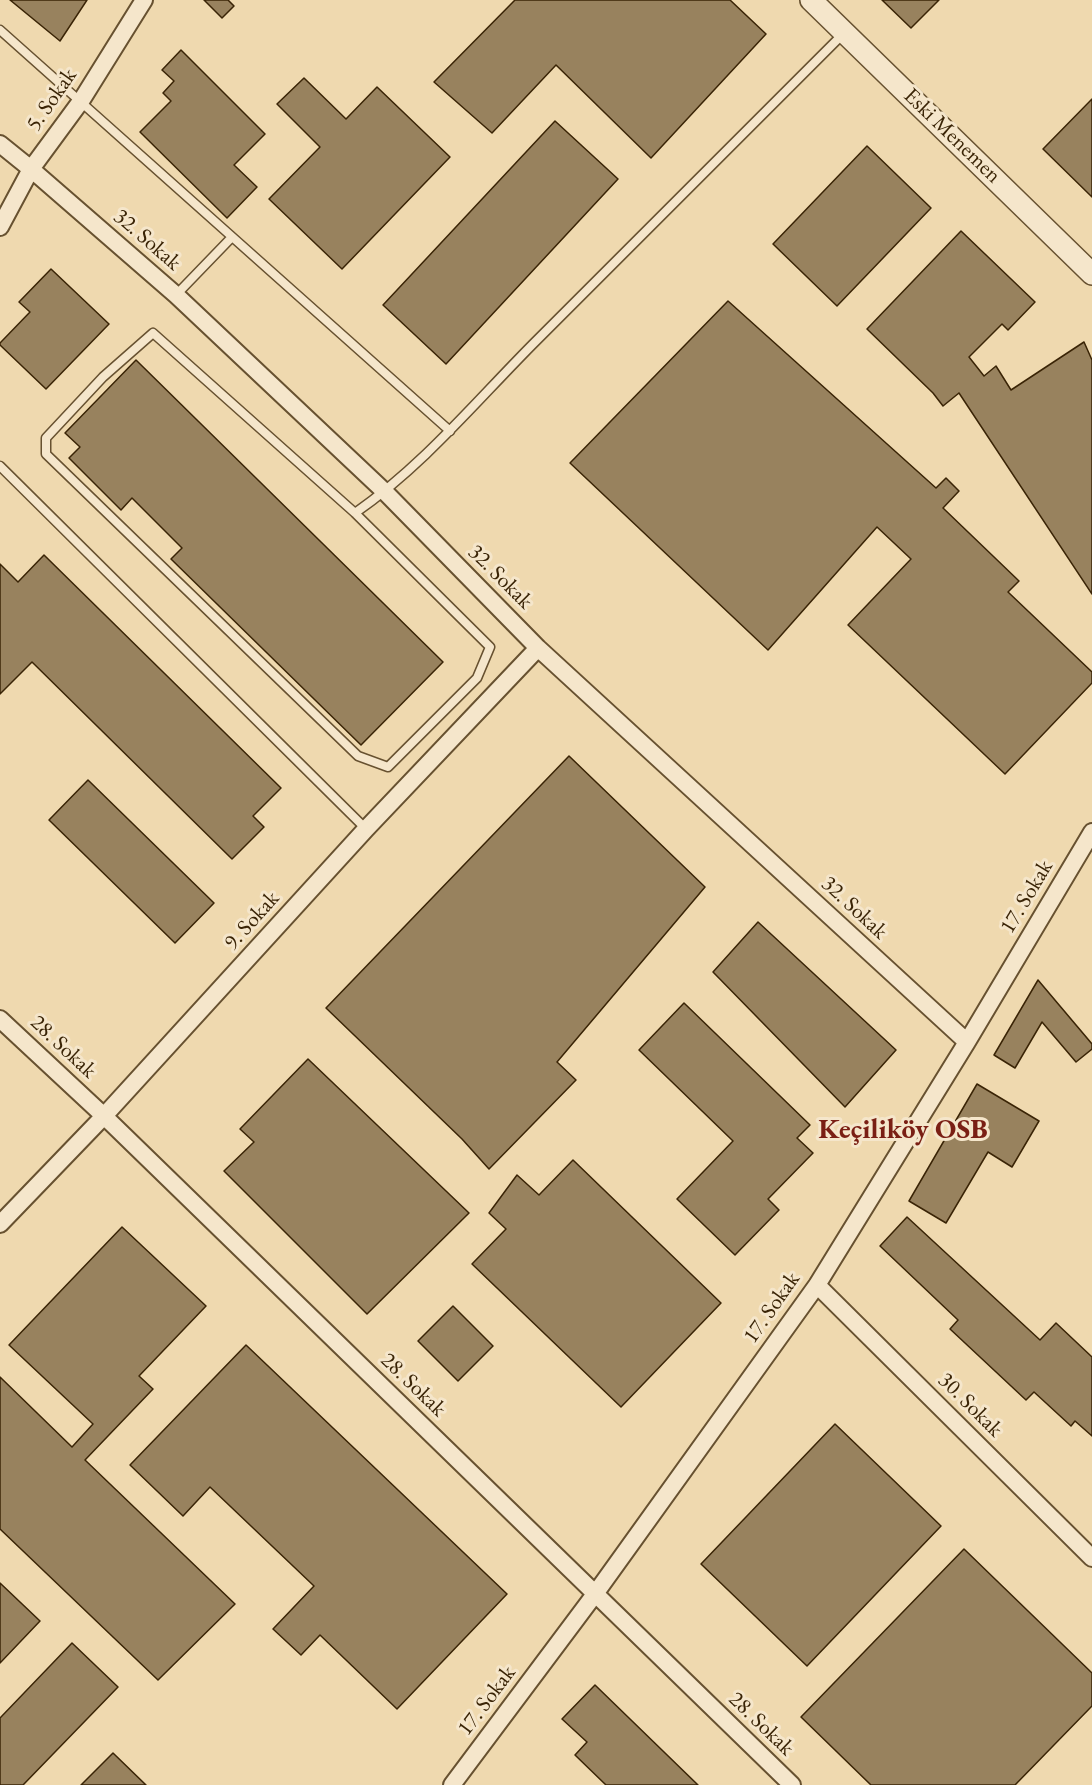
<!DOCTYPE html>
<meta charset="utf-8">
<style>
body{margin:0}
canvas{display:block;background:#efd9af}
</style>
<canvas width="1092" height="1785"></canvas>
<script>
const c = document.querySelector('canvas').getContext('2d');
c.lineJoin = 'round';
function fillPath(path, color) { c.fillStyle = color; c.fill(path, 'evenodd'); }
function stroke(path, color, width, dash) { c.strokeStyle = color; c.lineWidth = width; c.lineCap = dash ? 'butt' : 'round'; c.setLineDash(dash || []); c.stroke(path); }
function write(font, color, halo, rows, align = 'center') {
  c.font = font + ' "EB Garamond",serif'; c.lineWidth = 6; c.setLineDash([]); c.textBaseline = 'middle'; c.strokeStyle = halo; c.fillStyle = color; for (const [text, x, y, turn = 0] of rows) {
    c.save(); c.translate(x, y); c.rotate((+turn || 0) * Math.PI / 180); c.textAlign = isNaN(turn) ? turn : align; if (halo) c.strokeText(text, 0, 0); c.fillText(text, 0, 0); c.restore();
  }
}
const building = new Path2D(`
 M10 0H87L60 41Z
 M204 0H228L234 6 222 18Z
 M515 0H730L766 34 651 158 556 65 492 133 434 82Z
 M882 0H939L911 28Z
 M181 50 265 134 234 165 257 187 227 218 140 132 171 101 163 93 174 81 162 70Z
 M304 78 346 119 377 87 450 157 342 269 269 199 320 147 277 104Z
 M1092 99V197L1043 149Z
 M555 121 618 179 446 364 383 305Z
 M867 146 931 208 837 306 773 244Z
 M961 231 1035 302 1008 330 1002 324 969 357 984 376 996 366 1011 390 1084 342 1092 360V594L959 393 943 406 933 393 867 329Z
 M51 269 109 324 46 389 0 345V343L30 312 19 302Z
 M728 301 936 488 946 478 959 491 943 508 1019 581 1008 592 1092 672V683L1005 774 848 625 911 559 877 527 768 650 570 463Z
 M136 360 443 662 361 745 171 559 182 548 132 498 121 510 69 458 80 447 65 433Z
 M44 555 281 788 253 816 264 827 232 859 32 662 0 694V564L18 582Z
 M569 756 705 887 557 1062 576 1080 489 1169 462 1139 326 1008Z
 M88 780 214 903 175 943 49 820Z
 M758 922 896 1050 845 1107 713 972Z
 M1038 980 1092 1044V1049L1076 1062 1042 1022 1015 1068 994 1055Z
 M684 1003 810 1125 797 1138 813 1153 768 1199 779 1210 735 1255 677 1199 733 1141 639 1050Z
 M308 1059 469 1213 367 1314 224 1171 254 1142 240 1129Z
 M977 1084 1039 1121 1012 1167 988 1152 946 1223 909 1201Z
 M573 1160 721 1303 621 1407 472 1264 506 1229 489 1213 517 1175 539 1195Z
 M907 1217 1040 1340 1056 1323 1092 1357V1436L1075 1421 1071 1426 1034 1392 1026 1400 950 1329 958 1320 880 1246Z
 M122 1227 206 1306 139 1376 153 1389 85 1460 235 1604 158 1680 0 1529V1377L72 1447 93 1424 9 1345Z
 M453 1306 493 1346 458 1381 418 1341Z
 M246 1345 507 1594 397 1709 320 1635 301 1655 273 1629 314 1586 210 1487 183 1516 130 1465Z
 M835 1424 941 1526 807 1666 701 1564Z
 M964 1549 1092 1673V1706L1015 1785H871L801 1717Z
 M0 1583 40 1621 0 1663Z
 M72 1643 118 1687 23 1785H0V1718Z
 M595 1685 698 1785H606L575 1755 587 1742 562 1719Z
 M113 1753 146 1785H81Z`);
fillPath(building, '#98825e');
stroke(building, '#3a2406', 1.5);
const service = new Path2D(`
 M0 30 450 431
 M176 295 232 237
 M153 333 355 513 490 647 477 678 388 767 358 756 46 454V438L103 377Z
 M0 466 366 829
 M355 513C424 465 477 400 536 341 639 238 742 135 845 32`);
const minor = new Path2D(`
 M0 144 31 169 176 295 385 492 538 648 967 1042
 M0 227 31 169 81 101 144 0
 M0 1019 104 1116 792 1785
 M0 1224 104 1116 366 829 538 648
 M817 1285 1092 1558
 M452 1785 595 1594 817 1285 967 1042 1092 832`);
const tertiary = new Path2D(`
 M811 0 1092 274`);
stroke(service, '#675130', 11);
stroke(minor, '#675130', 20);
stroke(tertiary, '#675130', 24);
stroke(service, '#f5e6cb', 8);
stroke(minor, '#f5e6cb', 16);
stroke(tertiary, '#f5e6cb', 21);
write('22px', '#3a2406', '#f5e6cb', [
 ["5. Sokak",52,100,-55],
 ["Eski Menemen",952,136,44],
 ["32. Sokak",147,240,41],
 ["32. Sokak",500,577,45],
 ["17. Sokak",1027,897,-59],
 ["32. Sokak",854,908,43],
 ["9. Sokak",252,921,-48],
 ["28. Sokak",63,1047,43],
 ["17. Sokak",772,1308,-55],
 ["28. Sokak",413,1385,44],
 ["30. Sokak",970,1405,45],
 ["17. Sokak",487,1701,-53],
 ["28. Sokak",761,1724,44]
]);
write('bold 28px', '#7a1f14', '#f5e6cb', [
 ["Keçiliköy OSB",903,1130]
]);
</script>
